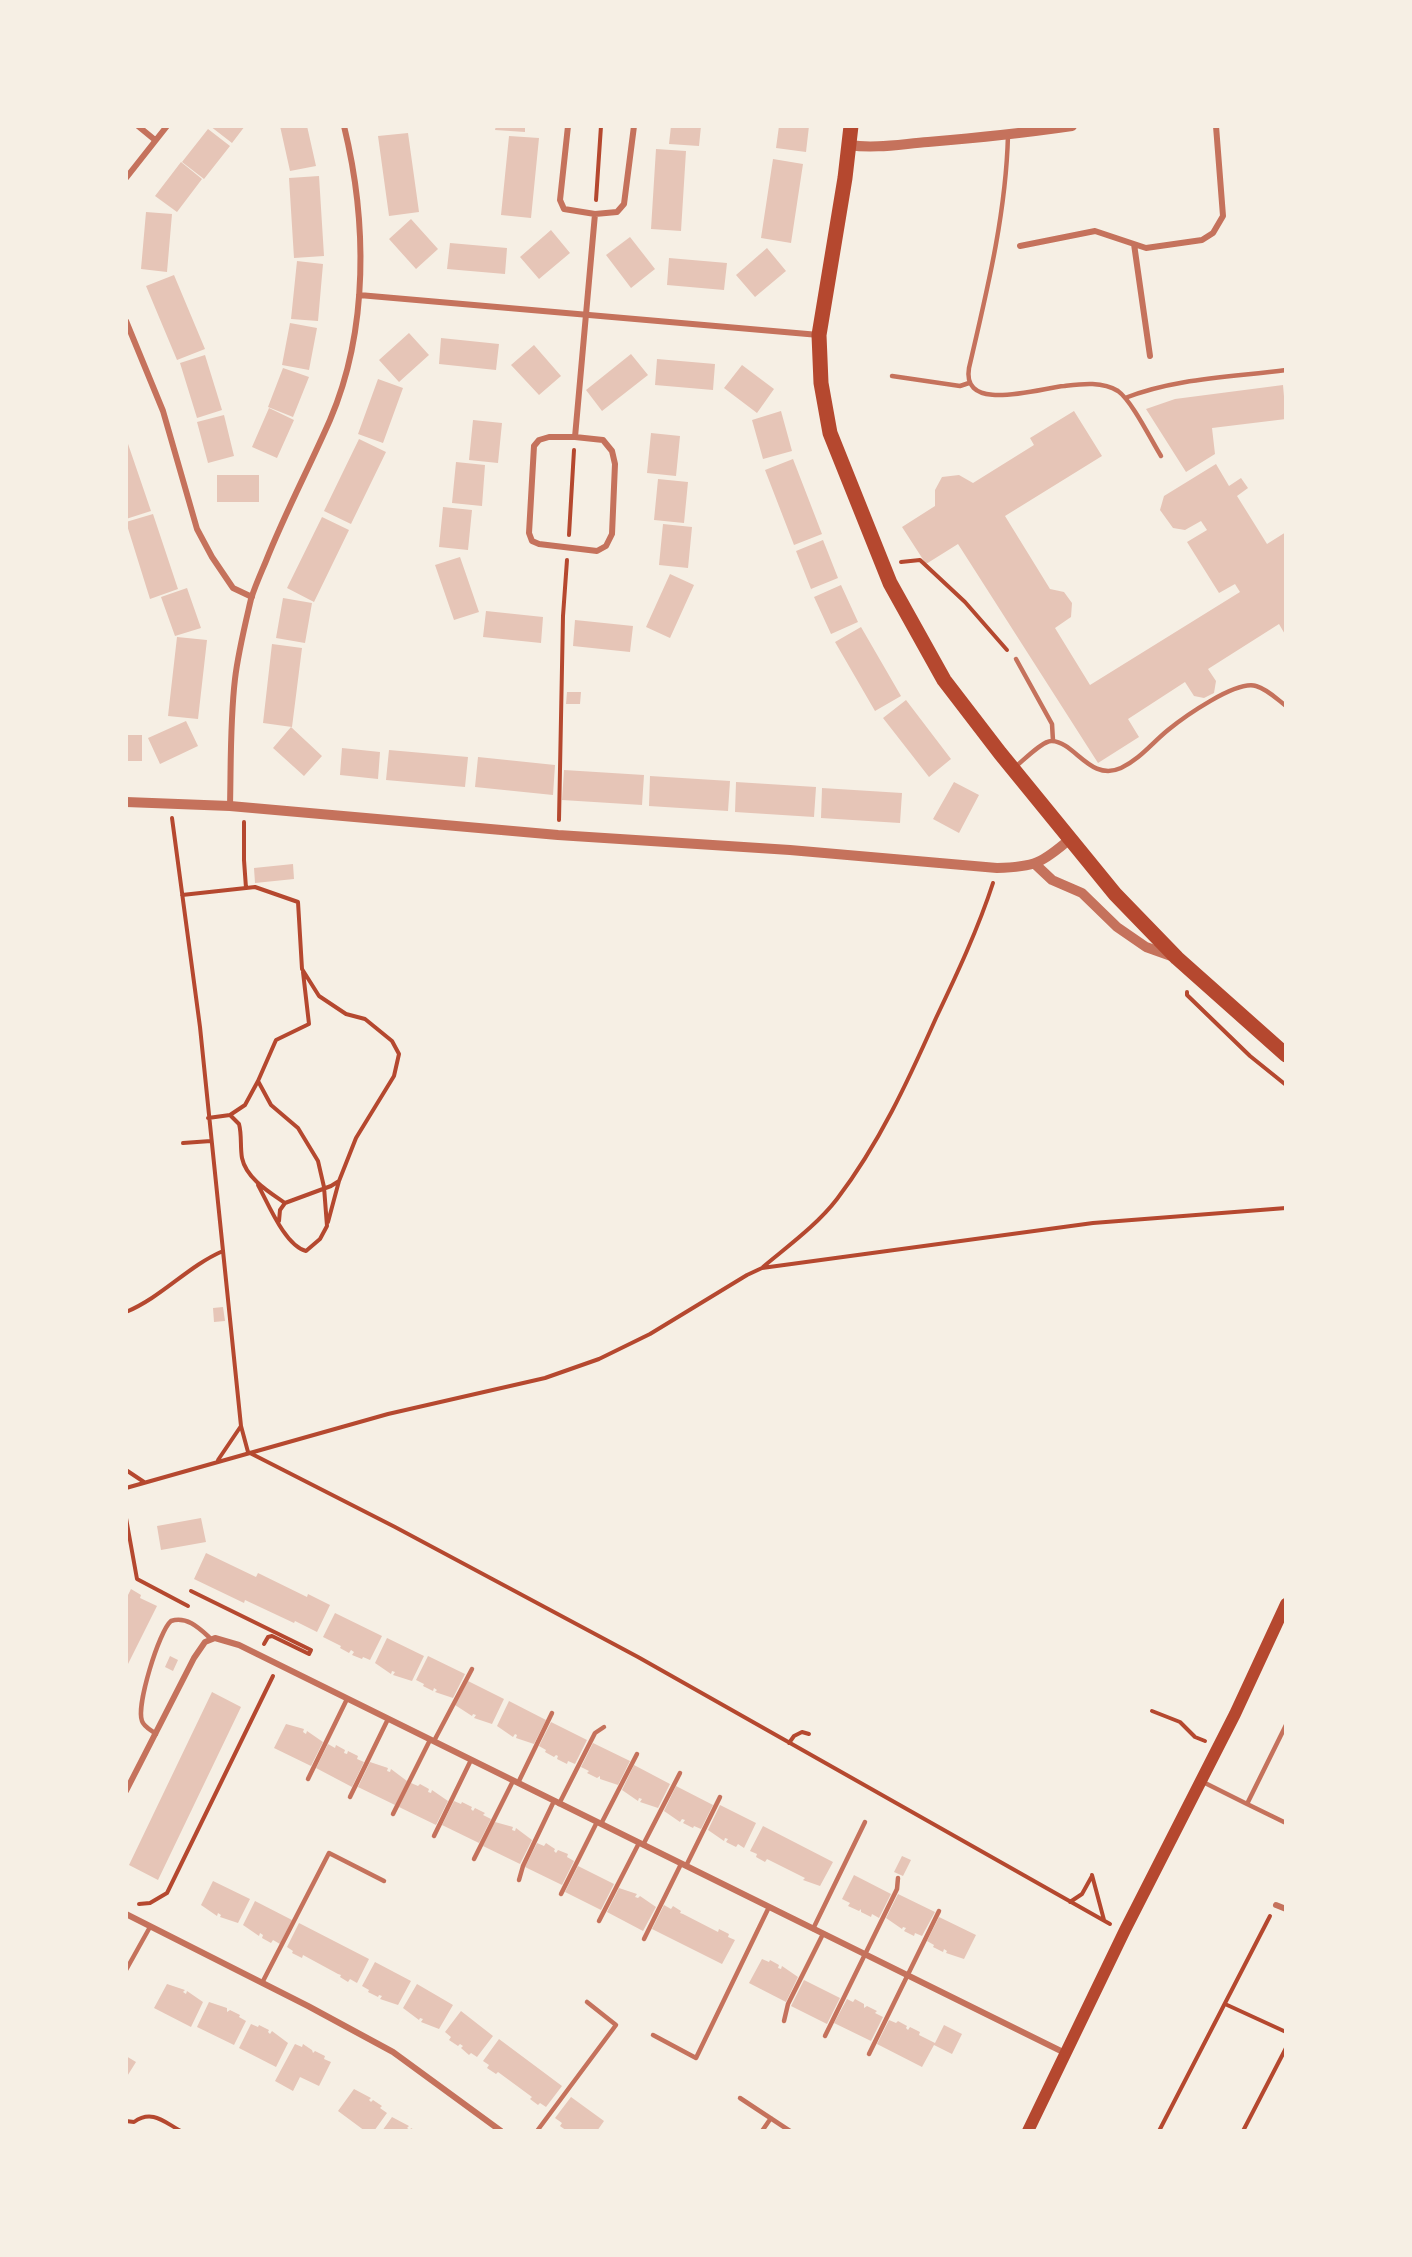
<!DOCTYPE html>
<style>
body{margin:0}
#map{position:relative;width:1412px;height:2257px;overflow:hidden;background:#f6efe4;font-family:Ubuntu,sans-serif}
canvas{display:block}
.frame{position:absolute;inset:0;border:128px solid #f6efe4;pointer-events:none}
</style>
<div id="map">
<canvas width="1412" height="2257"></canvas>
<div class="frame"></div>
</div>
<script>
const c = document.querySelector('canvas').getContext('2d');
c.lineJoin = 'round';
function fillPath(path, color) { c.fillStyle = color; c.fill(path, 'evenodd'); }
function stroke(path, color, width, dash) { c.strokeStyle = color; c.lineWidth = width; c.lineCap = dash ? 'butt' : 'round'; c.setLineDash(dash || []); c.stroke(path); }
fillPath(new Path2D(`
 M210 126H245L232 143Z
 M280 126H307L316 166 290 171Z
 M496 126H525V132L495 130Z
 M671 126H701L699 146 669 144Z
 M779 126H809L806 152 776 148Z
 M208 129 230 146 204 179 182 162Z
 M408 133 419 212 389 216 378 136Z
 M509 136 539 138 531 218 501 215Z
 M656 149 686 151 681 231 651 229Z
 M773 159 803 164 791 243 761 238Z
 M181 162 202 179 177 212 155 196Z
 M319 176 324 256 294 258 289 178Z
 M146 212 172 214 167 272 141 269Z
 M411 219 438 249 416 269 389 239Z
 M551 230 570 253 539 279 520 257Z
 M630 237 655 269 631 288 606 255Z
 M450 243 507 248 505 274 447 269Z
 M767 248 786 271 755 297 736 275Z
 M669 258 727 263 724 290 667 285Z
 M297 261 323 264 318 321 291 319Z
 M174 275 205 349 177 360 146 286Z
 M290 323 317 328 309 370 282 365Z
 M409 333 429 355 399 382 379 360Z
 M441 338 499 344 496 370 439 364Z
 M534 345 561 376 539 395 511 365Z
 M631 354 648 375 602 411 586 390Z
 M205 355 222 410 197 418 180 363Z
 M657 359 715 364 713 390 655 385Z
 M742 365 774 389 757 413 724 388Z
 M283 368 309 377 293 417 268 407Z
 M378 379 403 388 383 443 358 434Z
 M1283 385 1286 419 1212 428 1215 454 1186 472 1146 409 1175 399Z
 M269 408 294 420 277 458 252 447Z
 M781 411 792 451 763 459 752 420Z
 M1074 411 1102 456 1005 516 1050 589 1064 592 1072 603 1071 617 1055 628 1090 685 1240 592 1235 584 1219 593 1187 542 1207 530 1201 521 1185 530 1173 528 1160 510 1164 496 1216 464 1229 486 1241 478 1248 488 1237 496 1267 544 1286 532V636L1279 624 1208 669 1216 681 1214 693 1204 698 1194 696 1185 682 1128 719 1139 737 1098 763 958 544 926 564 902 527 935 506V490L942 477 959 475 973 483 1034 445 1030 438Z
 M224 415 234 456 208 463 197 422Z
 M473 420 502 423 498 463 469 460Z
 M651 433 680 436 676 476 647 473Z
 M126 438 151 511 126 519Z
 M359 439 386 452 351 524 324 511Z
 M793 459 822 534 794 545 765 470Z
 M456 462 485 465 482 506 452 503Z
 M217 475H259V502H217Z
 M658 479 688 482 684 523 654 520Z
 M443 507 472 510 468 550 439 547Z
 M153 514 178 589 150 599 126 522Z
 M322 517 349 530 314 602 287 588Z
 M663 524 692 527 688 568 659 565Z
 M823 540 838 578 811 589 796 551Z
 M460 557 479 612 454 620 435 565Z
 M670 574 694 585 670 638 646 627Z
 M841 585 858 622 831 634 814 597Z
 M187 588 201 628 175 636 161 597Z
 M283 598 312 603 305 643 276 638Z
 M486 611 543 617 541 643 483 637Z
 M575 620 633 626 630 652 573 646Z
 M861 627 901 696 875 711 835 642Z
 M177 637 207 640 198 719 168 716Z
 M272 644 302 648 292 727 263 723Z
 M567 692H581L580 704H566Z
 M906 700 951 759 929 777 883 718Z
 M186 721 198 746 160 764 148 738Z
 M291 727 322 756 304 776 273 748Z
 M126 735H142V761H126Z
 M342 748 380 752 378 779 340 775Z
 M389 750 468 757 465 787 386 780Z
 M478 757 555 765 553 795 475 787Z
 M564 770 644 775 642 805 562 800Z
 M650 776 730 781 728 811 649 806Z
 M736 782 816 787 814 817 735 812Z
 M954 782 979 795 959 833 933 819Z
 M822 788 902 793 900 823 821 818Z
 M293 864 294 879 255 883 254 868Z
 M223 1307 225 1321 214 1322 213 1308Z
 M201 1518 206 1542 161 1550 157 1526Z
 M206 1553 256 1577 258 1573 307 1597 308 1594 330 1605 317 1632 295 1621 294 1623 245 1600 244 1603 194 1579Z
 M131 1589 141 1595 140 1598 157 1606 126 1668V1599Z
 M335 1613 382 1636 370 1660 363 1657 362 1659 352 1655 354 1652 351 1650 349 1653 340 1648 341 1646 323 1637Z
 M387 1638 424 1656 412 1681 393 1675 395 1672 392 1671 391 1674 375 1663Z
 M170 1656 178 1660 173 1671 165 1667Z
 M428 1656 465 1674 453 1698 435 1692 437 1690 434 1688 433 1691 423 1686 424 1684 416 1680Z
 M468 1681 504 1699 492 1724 474 1718 476 1715 473 1714 472 1716 455 1705Z
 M212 1692 241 1707 158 1880 129 1865Z
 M509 1701 546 1720 534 1744 516 1738 517 1735 515 1734 513 1737 497 1726Z
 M551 1722 587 1740 575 1764 568 1761 567 1764 557 1759 558 1756 556 1755 554 1757 545 1752 546 1750 539 1746Z
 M286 1724 304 1729 303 1732 306 1734 307 1731 323 1742 311 1766 274 1748Z
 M593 1743 630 1761 618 1785 600 1779V1776L597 1778 587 1773 589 1771 581 1767Z
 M328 1744 335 1748 336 1745 345 1750 344 1753 347 1754 348 1751 358 1756 357 1759 364 1762 352 1787 316 1768Z
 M370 1762 388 1768 387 1771 390 1772 391 1769 407 1781 395 1805 358 1787Z
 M634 1765 670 1784 658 1808 640 1802 642 1799 639 1798 638 1801 622 1790Z
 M411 1783 418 1786 420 1784 429 1789 428 1792 431 1793 432 1790 448 1801 436 1825 399 1807Z
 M676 1786 713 1805 701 1829 694 1826 693 1828 683 1823 685 1820 682 1819 680 1822 664 1811Z
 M454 1801 461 1804 462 1802 472 1807 471 1809 473 1811 475 1808 485 1813 483 1815 491 1819 479 1843 442 1825Z
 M720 1805 756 1823 744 1848 738 1844 736 1847 726 1842 728 1839 725 1838 724 1841 708 1830Z
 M495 1822 513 1827 512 1830 515 1831 516 1828 532 1840 520 1864 483 1846Z
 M763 1826 833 1862 820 1886 803 1880 805 1878 767 1859 765 1862 756 1857 757 1854 750 1851Z
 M537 1843 544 1846 546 1843 555 1849 554 1851 556 1853 558 1850 568 1854 567 1857 574 1861 562 1885 525 1867Z
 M902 1856 911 1860 903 1876 894 1872Z
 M578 1866 614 1884 601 1910 565 1892Z
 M854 1875 891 1894 879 1918 872 1914 871 1917 861 1912V1909L859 1911 848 1906 850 1903 842 1899Z
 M213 1881 250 1899 238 1923 220 1917 221 1915 218 1913 217 1916 201 1905Z
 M619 1888 637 1894 635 1897 638 1898 640 1896 656 1907 643 1931 607 1912Z
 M898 1894 935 1912 922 1936 915 1933 914 1936 904 1931 906 1928 903 1927 902 1929 886 1918Z
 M255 1901 292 1920 280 1944 273 1940 271 1943 262 1938 263 1935 260 1933 259 1936 243 1925Z
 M664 1905 671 1909 673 1906 681 1911 680 1913 683 1914 718 1932 719 1929 729 1934 728 1937 735 1940 722 1964 652 1929Z
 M939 1917 976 1935 964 1959 946 1953 947 1951 944 1949 943 1952 933 1947 934 1945 927 1941Z
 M299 1923 369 1959 357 1983 350 1979 348 1982 340 1977 341 1975 338 1974 303 1955 302 1958 292 1953 293 1951 287 1947Z
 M762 1959 769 1962 770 1960 779 1965 778 1968 781 1969 782 1966 798 1977 786 2002 749 1983Z
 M375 1962 411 1981 398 2005 380 1999 382 1996 379 1995 378 1997 368 1992 369 1990 362 1986Z
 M804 1980 840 1998 827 2024 791 2006Z
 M167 1984 185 1990 183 1992 186 1994 187 1991 203 2002 191 2027 154 2008Z
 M417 1984 453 2005 439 2029 421 2022 423 2019 420 2018 419 2020 403 2008Z
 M847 1999 853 2002 855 1999 864 2004V2008L867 2006 877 2011 875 2013 883 2017 871 2041 834 2023Z
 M209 2002 227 2008V2012L230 2010 240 2015 239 2017 246 2021 234 2045 197 2027Z
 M461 2011 493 2036 477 2057 471 2053 469 2055 461 2048 463 2046 460 2044 458 2046 449 2040 451 2037 445 2032Z
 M889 2020 896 2023 898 2021 907 2026 906 2028 908 2030 910 2027 920 2032 919 2035 935 2043 944 2025 962 2034 952 2054 934 2045 922 2067 877 2044Z
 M251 2024 258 2027 259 2025 269 2030 268 2032 270 2034 272 2031 288 2043 276 2067 239 2048Z
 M499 2039 562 2086 546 2107 540 2103 538 2105 530 2099 532 2097 498 2072 496 2074 487 2068 489 2065 483 2061Z
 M295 2044 302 2047 303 2044 312 2050 313 2053 315 2051 325 2056 324 2059 331 2062 319 2086 300 2077 293 2091 275 2081Z
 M126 2056 136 2062 126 2078Z
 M354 2089 371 2098 369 2100 371 2102 373 2100 382 2106 380 2108 387 2113 374 2131H365L338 2111Z
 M571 2097 604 2121 597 2131H567L560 2126 562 2123 555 2118Z
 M392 2117 409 2126 407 2128 410 2130 411 2128 416 2131H382Z`), '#e6c5b7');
stroke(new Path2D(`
 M596 200 601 126
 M569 535 574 450
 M901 562 920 560 965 602 1007 650
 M172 818 200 1027 241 1426 218 1460
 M559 820 563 616 567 560
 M244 822V860L246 888 255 887 298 902 302 969 319 996 346 1014 365 1019 392 1041 399 1054 394 1076 356 1138 339 1181 331 1186 285 1203C269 1192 246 1178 242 1158 240 1147 242 1135 239 1124L230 1115 245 1105 258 1081
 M182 895 246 888
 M1187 992V995L1250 1056 1286 1085
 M208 1118 230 1115
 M183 1143 211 1141
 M258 1185C268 1203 285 1246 306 1251L320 1239 327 1226 324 1187 318 1161 298 1128 271 1105 258 1081 276 1040 309 1024 303 972
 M279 1221 280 1210 285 1203
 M328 1222 339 1181
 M763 1267C788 1246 817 1225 837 1199 879 1144 908 1081 936 1018 957 974 978 929 993 883
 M126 1312C162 1297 188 1266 223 1251
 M241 1426 248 1452 395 1527 638 1657 1110 1924
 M126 1470 144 1482
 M126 1488 388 1414 545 1378 599 1359 650 1334 747 1275 762 1268 1093 1223 1286 1208
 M126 1518 137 1579 188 1606
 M191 1591 311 1650 309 1654 272 1636 268 1637 264 1644
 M1152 1711 1180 1722 1195 1737 1205 1741
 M789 1743 794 1736 802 1732 809 1734
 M1092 1875 1104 1920
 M1070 1902 1082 1894 1092 1876
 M139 1904 150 1903 167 1893 273 1676
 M1225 2004 1286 2032
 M126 2121 134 2122C152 2109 164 2122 181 2131
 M1159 2131 1270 1916
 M1243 2131 1286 2048`), '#b5482f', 4);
stroke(new Path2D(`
 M1008 135C1006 214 987 291 969 368 961 414 1040 388 1064 386 1081 384 1102 381 1118 391 1132 401 1151 440 1161 456
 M892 376 960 386 969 383
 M1125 398C1175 378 1233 377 1286 370
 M1016 659 1052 724 1053 741
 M1015 767C1023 761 1043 740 1052 741 1075 742 1090 782 1121 768 1140 759 1152 743 1168 730 1184 717 1236 680 1256 686 1267 689 1277 699 1286 706
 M156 1734C151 1730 144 1727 142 1721 136 1706 159 1631 171 1621 187 1616 199 1628 210 1638
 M434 1741 472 1669
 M308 1779 347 1699
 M1201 1781 1247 1804 1286 1725
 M518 1783 552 1713
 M350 1797 388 1719
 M559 1804 595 1733 604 1727
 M1247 1804 1286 1823
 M393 1814 430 1740
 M601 1824 637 1754
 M434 1836 471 1760
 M643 1845 680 1773
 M474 1859 513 1781
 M686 1866 720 1797
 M519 1880 523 1866 554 1801
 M561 1894 597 1822
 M599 1921 639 1843
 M813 1929 865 1822
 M644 1939 681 1864
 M126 1970 150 1927
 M262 1983 329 1853 384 1881
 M784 2021 788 2004 823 1934
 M653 2035 696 2058 769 1907
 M825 2036 897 1889 898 1878
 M869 2054 939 1911
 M740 2098 790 2131
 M537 2131 616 2025 587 2002
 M762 2131 771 2118`), '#c5725c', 4.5);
stroke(new Path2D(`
 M138 126 155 140
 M568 126 560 200 564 209 595 214 617 212 624 204 634 126
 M126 178 167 126
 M1020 246 1095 231 1134 244
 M359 295 819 335
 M126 321 163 411 197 529 212 557 233 588 252 597
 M1150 356 1134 244 1146 248 1202 240 1213 233 1223 216 1216 126
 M575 437H549L539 440 534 446 529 533 532 541 539 544 597 551 606 546 612 534 615 464 612 451 603 440 575 437 595 214
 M230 806C231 764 230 721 235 679 238 653 245 625 251 599 255 586 261 573 266 561 285 513 309 468 330 420 369 329 367 220 344 126
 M126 1791 194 1658 205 1642 215 1638 239 1645 1065 2053
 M1276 1905 1286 1909
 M126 1914 308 2006 393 2052 501 2131`), '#c5725c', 6);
stroke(new Path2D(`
 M849 145C875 149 901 144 928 142 976 138 1024 133 1072 126
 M126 802 230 806 558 835 790 850 997 868C1035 867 1042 863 1070 839
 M1035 864 1052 880 1082 893 1117 927 1146 947 1174 957`), '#c5725c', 10);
stroke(new Path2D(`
 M1028 2131 1125 1930 1235 1714 1286 1604`), '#b5482f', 12);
stroke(new Path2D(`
 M851 126 845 178 819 335 821 383 830 433 890 583 944 680 1000 753 1115 894 1177 958 1286 1055`), '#b5482f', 15);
</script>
